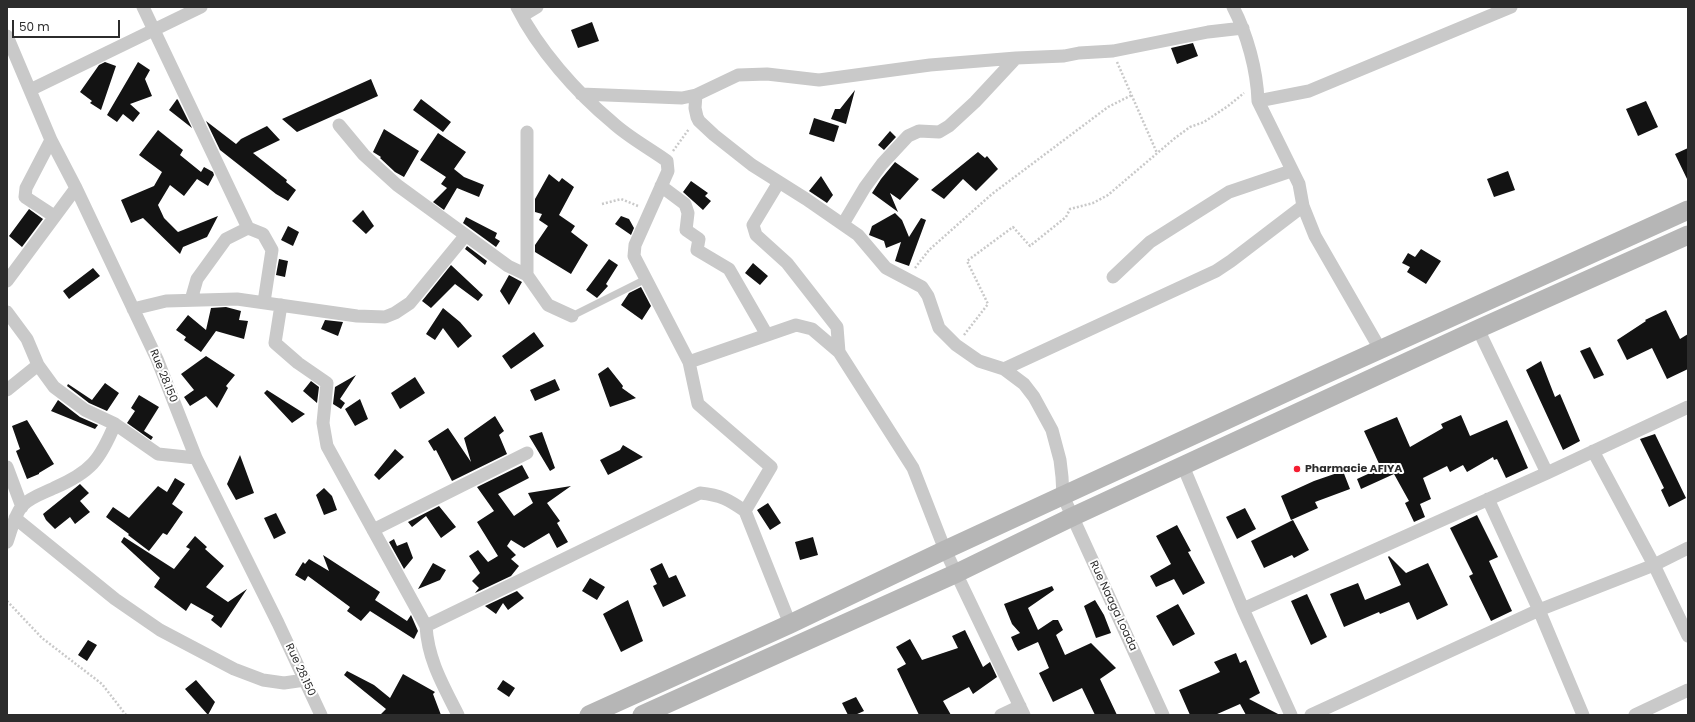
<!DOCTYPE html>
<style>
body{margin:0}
#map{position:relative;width:1695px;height:722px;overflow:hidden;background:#fff;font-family:Poppins,sans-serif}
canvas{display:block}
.frame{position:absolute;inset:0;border:8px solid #2c2c2c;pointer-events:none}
.scale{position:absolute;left:12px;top:20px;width:108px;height:18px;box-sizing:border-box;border:2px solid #2c2c2c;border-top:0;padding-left:5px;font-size:12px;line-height:14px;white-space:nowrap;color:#2c2c2c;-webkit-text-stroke:3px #fff;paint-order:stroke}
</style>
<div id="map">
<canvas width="1695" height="722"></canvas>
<div class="frame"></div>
<div class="scale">50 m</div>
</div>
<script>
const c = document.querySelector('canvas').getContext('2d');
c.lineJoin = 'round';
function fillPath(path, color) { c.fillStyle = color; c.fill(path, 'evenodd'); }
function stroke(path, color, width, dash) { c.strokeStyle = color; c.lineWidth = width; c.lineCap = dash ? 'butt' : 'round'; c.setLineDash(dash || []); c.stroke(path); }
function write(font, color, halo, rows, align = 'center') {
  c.font = font + ' Poppins,sans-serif'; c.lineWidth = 4; c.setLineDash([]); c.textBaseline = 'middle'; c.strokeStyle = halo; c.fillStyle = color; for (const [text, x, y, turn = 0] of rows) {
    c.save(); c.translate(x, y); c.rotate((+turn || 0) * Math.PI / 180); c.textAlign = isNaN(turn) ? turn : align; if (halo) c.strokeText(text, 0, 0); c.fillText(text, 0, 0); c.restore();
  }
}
fillPath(new Path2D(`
 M592 22 599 41 578 48 571 30Z
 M1193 43 1198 56 1177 64 1171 48Z
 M105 62 116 66 101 110 90 103 92 101 80 92 99 65Z
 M138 62 150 70 145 79 152 96 130 104 140 113 133 122 123 114 117 122 107 115Z
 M371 79 378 96 297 132 282 119Z
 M855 90 846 124 831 119 835 109H840Z
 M177 99 178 100 192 128 169 110Z
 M421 99 451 122 443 132 413 110Z
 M1646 101 1658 127 1638 136 1626 109Z
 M814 118 839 126 834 142 809 134Z
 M206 121 236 144 241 139 267 126 280 140 253 153 287 180 286 182 296 190 288 201 276 194 220 150Z
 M384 129 419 151 404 177 395 172 380 158 381 157 373 152Z
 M158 130 183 150 180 155 201 172 204 167 213 172 214 175 208 186 197 179 184 196 170 185 158 205 164 218 178 232 218 216 207 237 183 247 180 254 143 218 131 223 121 200 154 186 162 172 139 155Z
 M890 131 896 137 884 150 878 145Z
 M438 133 466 152 454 169 464 177 484 185 479 197 457 188 444 210 433 202 447 188 441 184 446 177 420 160Z
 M1688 148V181L1675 154Z
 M978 152 985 158 987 156 998 169 976 191 963 179 944 199 931 190Z
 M895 162 919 179 900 200 890 193 898 212 872 193 881 179Z
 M1508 171 1515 190 1494 197 1487 179Z
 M549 174 559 182 562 178 574 187 559 215 575 226 571 232 588 245 571 274 535 252V245L548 226 539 220 542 214 535 212V199Z
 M821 176 833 195 827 203 809 191Z
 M691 181 708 193 705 196 711 201 703 210 683 192Z
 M29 209 43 219 22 247 9 236Z
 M363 210 374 226 366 234 352 221Z
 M895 213 902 220 909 237 921 218 926 220 909 266 895 261 901 242 886 248 884 241 869 235 872 226Z
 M621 216 629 219 634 228 631 235 615 224Z
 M466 217 497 233 495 238 500 241 496 247 463 223Z
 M288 226 299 232 293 246 281 240Z
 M467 246 487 261 485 265 465 249Z
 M1421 249 1441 261 1426 284 1407 272 1410 267 1402 263 1408 253 1415 257Z
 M279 259 288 261 285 277 276 275Z
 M609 259 618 265 606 284 608 286 597 298 586 290Z
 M753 263 768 276 760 285 745 273Z
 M451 265 483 295 478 301 455 284 431 308 422 301Z
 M93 268 100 276 69 299 63 291Z
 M509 275 522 282 509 305 500 291Z
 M641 287 651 306 642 320 621 305 629 293Z
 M226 307 241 311 239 320 248 321 244 339 216 331 201 352 184 340 186 337 176 330 188 315 206 330 211 308Z
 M443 308 460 322 472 336 458 348 443 328 435 340 426 334Z
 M1666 310 1680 339 1688 334V369L1667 379 1652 348 1627 360 1617 340 1646 321 1645 320Z
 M325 320 343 322 338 336 321 329Z
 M534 332 544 346 511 369 502 356Z
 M1590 347 1604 375 1594 379 1580 351Z
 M206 356 235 375 226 386 228 388 217 408 206 396 190 406 184 397 194 390 181 374Z
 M1541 361 1555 397 1560 394 1580 441 1563 450 1526 370Z
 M608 367 623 386 622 388 636 398 610 407 598 374Z
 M356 375 340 399 345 403 341 409 333 404 335 387Z
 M415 377 425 393 400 409 391 393Z
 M555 379 560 390 535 401 530 390Z
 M311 381 319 387 317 403 303 391Z
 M105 383 119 393 107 411 89 403 67 386 68 384 92 400Z
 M267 390 305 414 292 423 264 393Z
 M139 395 159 407 144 431 153 437 151 440 127 423 135 411 131 408Z
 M360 399 368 419 355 426 345 409Z
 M58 400 80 417 98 425 95 429 51 411Z
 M1461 415 1470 436 1507 420 1528 468 1506 478 1497 459 1494 460 1493 457 1467 472 1463 465 1450 472 1447 466 1423 478 1431 499 1420 504 1425 517 1414 522 1405 503 1409 501 1394 474 1361 489 1357 479 1381 468 1364 431 1397 417 1410 447 1443 428 1441 424Z
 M495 416 504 431 499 435 507 454 452 481 436 450 434 451 428 441 448 428 471 462 464 438Z
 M27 420 54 464 39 473V474L27 479 16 451 20 449 12 426Z
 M542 432 555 468 550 471 529 436Z
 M1655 434 1686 498 1669 507 1661 490 1664 488 1640 439Z
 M623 445 643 457 608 475 600 460 620 450Z
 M395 449 404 457 379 480 374 475Z
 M240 455 254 493 236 500 227 484Z
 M522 465 529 478 498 494 514 516 533 503 528 493 571 486 547 503 560 521 557 523 568 542 557 548 549 533 524 548 511 540 507 546 516 555 511 559 519 566 511 576 475 593 479 588 472 581 480 573 469 556 478 550 488 562 498 556 477 522 494 511 477 487Z
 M1343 471 1350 489 1315 502 1318 508 1291 520 1281 496 1314 481Z
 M175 478 185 484 172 504 183 512 167 535 163 533 149 551 128 535 129 534 106 517 113 507 129 518 158 486 167 492Z
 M80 484 89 493 80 501 90 512 75 524 70 517 55 529 46 520 43 514Z
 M324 488 332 496 337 510 324 515 316 495Z
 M768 503 781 523 770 530 757 510Z
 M439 506 456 527 441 538 426 516 412 527 408 522Z
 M1245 508 1256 529 1237 539 1226 517Z
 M276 513 286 533 274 539 264 518Z
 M1477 515 1498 557 1489 561 1512 611 1491 621 1469 576 1473 574 1450 528Z
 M1293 520 1309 550 1294 558 1292 555 1264 568 1251 541Z
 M1177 525 1191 551 1188 552 1205 583 1183 595 1174 579 1156 587 1150 576 1171 564 1156 536Z
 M195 536 207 547 205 549 224 566 206 587 228 602 247 589 221 628 211 620 214 616 191 603 186 611 154 587 160 578 121 542 124 537 174 569 190 549 186 547Z
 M813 537 818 555 800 560 795 542Z
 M394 539 397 546 407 542 413 558 404 569 389 542Z
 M323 555 380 592 375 600 407 621 411 615 418 631 414 639 370 611 361 621 347 611 350 607 308 576 305 581 295 575 303 562 305 564 309 559 329 571Z
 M1389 556 1406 573 1428 563 1448 605 1417 620 1409 602 1380 614 1379 612 1344 627 1330 594 1358 583 1365 600 1401 585 1388 557Z
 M433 563 446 570 440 580 418 589Z
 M662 563 669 578 676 575 686 596 663 607 653 586 657 584 650 569Z
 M590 578 605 587 597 600 582 591Z
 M1052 586 1054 590 1028 608 1038 630 1053 620H1058L1063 630 1056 635 1065 655 1091 643 1116 668 1100 679 1117 715H1095L1082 688 1053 702 1039 673 1049 668 1038 642 1018 651 1015 646 1011 637 1020 633 1012 624 1004 604Z
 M517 591 524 598 508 610 503 603 496 614 485 606Z
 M1307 594 1327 637 1311 645 1291 601Z
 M628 600 643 641 621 652 603 614Z
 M1095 600 1104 615 1111 633 1096 638 1084 606Z
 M1178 604 1195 634 1173 646 1156 616Z
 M965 630 983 667 990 662 997 677 973 694 969 687 943 701 951 715H919L897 669 906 664 896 647 910 639 922 660 958 648 952 636Z
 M88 640 97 645 87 661 78 655Z
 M1236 653 1240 663 1246 660 1260 693 1249 699 1280 715H1246L1240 704 1215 715H1190L1179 690 1216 674 1220 672 1214 662Z
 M347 671 374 685 390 698 403 674 435 692 433 694 441 715H380L386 709 344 675Z
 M196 680 215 702 208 715 185 689Z
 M503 680 515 688 509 697 497 689Z
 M856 697 864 711 855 715H848L842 703Z`), '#131313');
stroke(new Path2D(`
 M1117 62 1157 153
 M673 151 689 129
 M602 204 621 199 638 206
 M915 268 929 250 992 194 1108 107 1132 95
 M964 335 988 304 967 261 1013 227 1030 246 1066 217 1070 209 1093 203 1108 195 1175 138 1190 127 1204 122 1228 106 1244 93
 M7 601 42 638 102 684 126 715`), '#c9c9c9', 2.5, [2, 2]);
stroke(new Path2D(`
 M572 316 646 279`), '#c9c9c9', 7);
stroke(new Path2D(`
 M143 7 248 228
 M517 7C538 49 576 92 612 122 628 137 649 148 667 161L668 171 635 245 634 256 689 362 698 404 771 467 745 511 790 624
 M1233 7C1247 34 1257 70 1258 101L1299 184 1303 206 1315 236 1380 349
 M522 16 537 7
 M7 36 51 140 76 188 157 359 196 458 278 623 321 715
 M30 90 201 7
 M581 94 682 98 696 95 738 75 767 74 819 80 930 65 1016 58 1064 56 1079 53 1113 51 1208 32 1243 28
 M696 95 695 108 697 117 699 121 714 135 752 165 806 199 858 235 886 268 922 287 928 296 939 328 956 345 979 361 1004 369 1024 384 1034 397 1052 430 1060 460 1062 477 1063 496 1163 715
 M1258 101 1309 91 1511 7
 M339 125 364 155 397 185 508 266 527 275
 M527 132V275L548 305 572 316
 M51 140 26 188 25 197 54 216
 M779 182 753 225 756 235 787 263 837 327 839 352 913 468 945 550 1024 715
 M661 186 685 204 688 213 686 230 699 239 697 250 729 269 767 335
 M843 224 865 187 882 164 908 136 919 131 939 132 949 126 975 102 1016 58
 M1113 277 1150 242 1229 192 1291 171
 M7 281 76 188
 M191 300 197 279 226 239 248 228 263 234 272 250 264 302
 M281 305 275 343 298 363 327 383 323 423 327 446 426 626C428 660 443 685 458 715
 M133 309 166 301 237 299 357 316 385 317 395 313 410 303 465 236
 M7 312 27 339 38 365 54 387 85 410 115 424 158 454 196 458
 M1478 329 1547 473
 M689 362 796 325 812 329 839 352
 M1004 369 1216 271 1231 261 1303 206
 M7 390 38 365
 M1593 451 1654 565 1688 636
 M1183 466 1243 609 1291 715
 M7 467 22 507
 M1488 499 1539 610 1583 715
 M15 518 115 599 160 630 234 669 263 680 284 683 305 680
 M373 530 527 453
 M7 542C11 531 14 516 22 506 30 497 44 493 54 488 91 472 100 460 115 424
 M1243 609 1547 473 1688 407
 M426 626 700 493C721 495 729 500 745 511
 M1001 715 1020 706
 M1311 715 1539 610 1654 565 1688 548
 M1635 715 1688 690`), '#c9c9c9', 13);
stroke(new Path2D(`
 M589 715 790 624 945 550 1324 375 1688 210
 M642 715 957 573 1072 517 1478 329 1688 235`), '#b6b6b6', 19);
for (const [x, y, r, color] of [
 [1297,469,4,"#f51d31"]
]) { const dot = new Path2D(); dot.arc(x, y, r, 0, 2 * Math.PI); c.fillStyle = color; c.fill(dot); stroke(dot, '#fff', 1.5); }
write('11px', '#2c2c2c', '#fff', [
 ["Rue 28.150",163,376,68],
 ["Rue Naaga Loada",1113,606,65],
 ["Rue 28.150",300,670,65]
]);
write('bold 11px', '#2c2c2c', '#fff', [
 ["Pharmacie AFIYA",1305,469]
], 'left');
</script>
